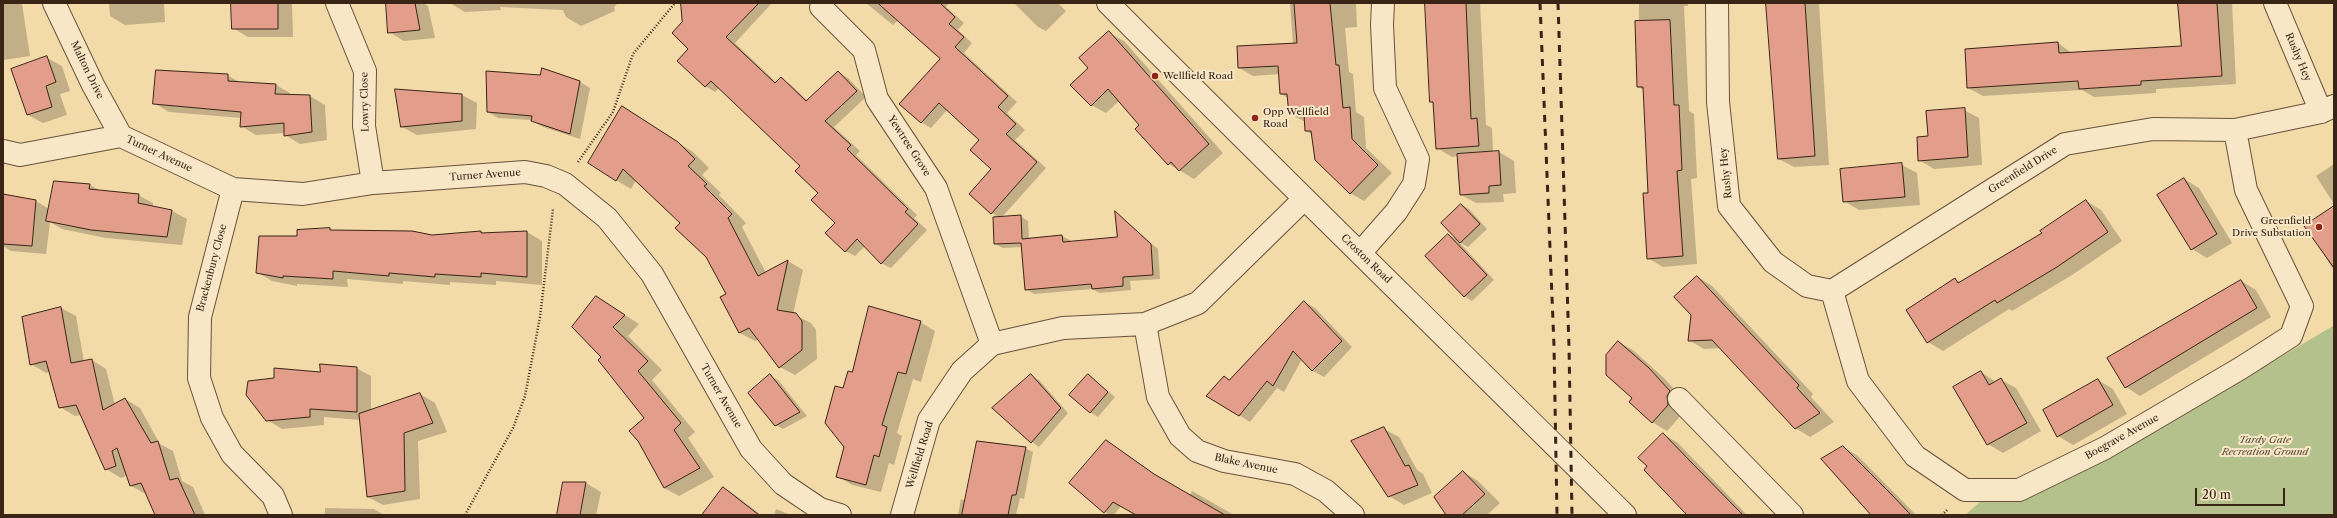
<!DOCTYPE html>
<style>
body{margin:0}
#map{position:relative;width:2337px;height:518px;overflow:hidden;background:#f3daa9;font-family:"Libre Caslon Text",serif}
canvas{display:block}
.frame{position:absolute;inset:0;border:4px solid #3a2416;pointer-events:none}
.scale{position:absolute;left:2195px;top:488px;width:90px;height:18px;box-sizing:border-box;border:2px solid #3a2416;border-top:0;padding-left:5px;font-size:12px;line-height:14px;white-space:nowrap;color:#3a2416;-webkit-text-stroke:3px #f7e7c7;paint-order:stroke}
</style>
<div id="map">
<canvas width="2337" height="518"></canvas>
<div class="frame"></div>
<div class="scale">20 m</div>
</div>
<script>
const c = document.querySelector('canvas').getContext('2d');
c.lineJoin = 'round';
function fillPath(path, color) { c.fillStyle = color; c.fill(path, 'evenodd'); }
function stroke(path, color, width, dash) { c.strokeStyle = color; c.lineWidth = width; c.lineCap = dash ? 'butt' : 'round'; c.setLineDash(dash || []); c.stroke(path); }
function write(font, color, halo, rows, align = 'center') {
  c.font = font + ' "Libre Caslon Text",serif'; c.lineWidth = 4; c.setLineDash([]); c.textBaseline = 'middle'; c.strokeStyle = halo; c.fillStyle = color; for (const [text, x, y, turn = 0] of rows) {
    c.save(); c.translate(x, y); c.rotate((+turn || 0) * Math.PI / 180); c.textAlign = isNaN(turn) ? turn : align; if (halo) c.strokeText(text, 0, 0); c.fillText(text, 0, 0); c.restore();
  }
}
fillPath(new Path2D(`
 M2333 326 2334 515H1965L1980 502 2022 497 2176 419Z`), '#b5c18d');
fillPath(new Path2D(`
 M3 3H30L22 4 30 56 3 60Z
 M109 3H164L165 22 125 25 110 16Z
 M232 3H292L293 37H248L233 28Z
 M387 3H423L428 6 435 38 404 41 389 32Z
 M450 3H618L614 7 615 11 581 26 566 17 563 10 500 7 501 10 465 12Z
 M682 3H772L735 43 777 83 781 78 790 84 808 101 838 72 848 78 866 97 834 127 860 151 856 155 917 215 914 218 927 230 891 268 881 263 865 246 855 256 845 251 836 223 801 166 719 88 715 92 705 86 690 49 683 23Z
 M866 3H949L946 7 964 23 958 30 972 43 964 53 1017 102 1007 113 1025 130 1015 140 1046 168 1002 217 1020 216 1028 221 1029 239 1062 236 1070 240V243L1118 238 1116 213 1158 249 1160 279 1130 281 1131 290 1100 293 1092 289 1034 294 1026 289 1022 247 1003 248 995 244 999 217 991 213 993 169 981 140 948 109 931 128 922 123 901 103 941 59 898 20 893 25Z
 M1014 3H1058L1066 11 1046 31 1038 27Z
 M1290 3H1356L1357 27 1345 28 1349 72 1353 74 1356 112 1364 117 1366 148 1392 173 1364 201 1350 193 1313 135 1306 131 1305 122 1290 114 1288 98 1281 94 1280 74 1253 76 1239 68 1293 44Z
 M1425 3H1480L1486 125 1492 128 1493 153 1499 152 1514 161 1516 193 1503 194 1504 202 1476 203 1461 195 1458 156 1452 157 1437 148 1434 104 1431 102Z
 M1639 3H1688V6H1684L1689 111 1694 114 1697 178 1691 179 1697 264 1663 267 1648 258 1649 193 1644 90 1638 87Z
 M1767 3H1819L1829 165 1794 167 1779 159Z
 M2180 3H2232L2236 84 2156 89V93L2094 97 2082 90 1983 96 1968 88 2058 43 2073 54 2182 47Z
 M1109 33 1124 41 1223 153 1194 179 1169 164 1156 153 1136 129 1141 125 1119 101 1106 113 1091 105 1090 68Z
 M47 58 62 66 70 91 60 94 67 115 43 123 28 115Z
 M227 75 241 83 276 85 290 93V96H310L325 105 327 140 300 144 285 135V133L256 135 241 126 242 118 169 112 154 103Z
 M580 82 590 88 580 139 543 127 531 120 498 118 488 112Z
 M396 90 462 95 477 103 476 129 417 135 402 127Z
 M622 107 693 152 709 168 702 175 721 193 719 195 746 223 742 227 766 273 788 261 803 270 793 314 811 323 816 330 817 359 795 375 780 367 759 339 755 341 740 333 721 298 727 294 707 257 681 223 636 180 631 189 616 180Z
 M1964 110 1979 118 1982 165 1934 169 1919 160 1929 137Z
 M2334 164V204L2316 176Z
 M1902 165 1917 173 1920 205 1859 210 1844 201Z
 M2184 179 2199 188 2232 243 2207 258 2192 249Z
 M55 182 90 185 101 191 138 195 153 203V207L172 211 187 219 182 245 106 238 62 229 50 222 46 254 11 251 3 246V195L36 201 49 209Z
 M2086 201 2101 210 2122 241 2072 275 2012 311 2009 309 1943 351 1928 342 1955 279 1960 282 2043 233Z
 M1462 205 1469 209 1487 229 1468 247 1459 242 1494 280 1472 301 1464 296 1449 235 1458 240Z
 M2334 207V271L2306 226Z
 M330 229 334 231 432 236 481 232 484 234 527 232 542 241V285L496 281V285L450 282V285L403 281V284L347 279 348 287 297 284V286L272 281 257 272 299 237Z
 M1698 277 1712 286 1813 394 1811 397 1834 422 1810 437 1795 428 1721 348 1704 349 1689 340Z
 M2241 281 2256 290 2271 317 2140 396 2126 387Z
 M597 297 639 324 628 336 662 370 652 380 695 432 688 438 714 477 679 496 664 488 645 418 603 357Z
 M1304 302 1315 308 1352 347 1324 377 1313 371 1302 359 1284 392 1277 388 1250 422 1239 415 1230 381Z
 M61 308 76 316 84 362 92 360 106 369 115 405 125 399 140 408 160 444 173 451 182 481 193 487 205 515H156L146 494 131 486 128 475 121 478 106 469 81 415 75 416 60 407 50 372 46 373 31 364Z
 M920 322 935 331 921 382 913 379 897 433 902 436 894 465 889 463 881 492 852 485 837 476 845 447 844 389 852 374Z
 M1619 342 1634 351 1664 378 1684 400 1683 413 1667 431 1652 422 1633 398Z
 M356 368 371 376V411L420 394 435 403 447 432 418 441 420 499 383 505 368 497 361 420 324 417V425L282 429 267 420 321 373Z
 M1981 372 1996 382 2001 380 2016 388 2041 431 2003 453 1988 444Z
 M1088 375 1115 397 1098 417 1090 412Z
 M770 376 778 380 807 416 783 429 776 425Z
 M1031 376 1039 380 1068 413 1039 447 1032 442 994 408Z
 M2098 380 2113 389 2127 414 2073 445 2058 436Z
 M1384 429 1399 437 1417 470 1423 474 1432 493 1404 505 1389 496Z
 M1663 434 1678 443 1747 515H1689Z
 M1843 447 1858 456 1916 515H1872L1850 493Z
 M1025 448 1033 452 1024 499 1020 498 1016 515H958L961 499 966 501Z
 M1463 472 1478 481 1500 503 1487 515H1447Z
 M1162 480 1190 496 1192 491 1234 515H1138L1121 506 1114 515H1109L1071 483Z
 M564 483H586L601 492 596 515H558Z
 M724 488 735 495 761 515H712Z
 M325 508 374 509 384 515H325Z
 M776 509 791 515H774Z`), '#0003');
const building = new Path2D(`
 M231 3H278V29H232Z
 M386 3H415L420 30 388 33Z
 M681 3H759L726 37 775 83 781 77 806 101 838 71 857 91 825 121 851 145 847 149 908 209 905 212 918 224 881 264 857 239 845 252 825 233 835 223 811 200 818 193 795 171 800 166 711 81 705 87 677 61 688 49 672 33 682 22Z
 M878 3H940L955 17 949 24 964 37 955 47 1008 96 998 107 1016 124 1006 134 1037 162 991 214 969 194 991 169 970 150 979 140 939 103 921 123 899 104 940 59Z
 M1330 3 1336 65H1339L1343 108 1350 107 1352 139 1378 165 1350 194 1315 160 1311 131H1305L1304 114 1289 115 1287 94H1280L1278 66 1238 68 1237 46 1297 43 1294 4Z
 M1425 3H1466L1471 119 1477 118 1479 146 1436 149 1433 102H1430Z
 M1766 3H1805L1815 156 1778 159Z
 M2178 3H2217L2222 76 2141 81V85L2079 89 2078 81 1967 88 1965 49 2058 42 2059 53 2181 46Z
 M1670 20 1674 105H1679L1682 170 1677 171 1683 256 1647 259 1643 193H1648L1643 87H1637L1635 21Z
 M1109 31 1209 144 1179 171 1171 162 1168 165 1135 129 1139 125 1108 89 1091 106 1070 85 1088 68 1079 58Z
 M47 56 56 82 46 86 52 107 27 115 11 69Z
 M542 68 580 81 570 134 531 121 532 116 487 112 486 71 540 75Z
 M156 70 228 74V81L276 84 275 94 310 95 312 132 284 136V123L240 127 241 112 153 104Z
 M395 89 462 94V121L401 127Z
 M622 106 678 142 695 159 688 166 707 184 704 186 732 214 728 218 758 276 788 260 777 310 796 313 802 321V350L779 368 749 328 739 333 720 297 726 294 706 257 675 228 680 223 623 169 616 181 588 163Z
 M1965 108 1968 157 1918 161 1917 137 1928 136 1926 111Z
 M1499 151 1501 185 1489 186V193L1460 195 1457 154Z
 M1902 163 1905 197 1843 202 1840 169Z
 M2184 178 2217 234 2191 250 2157 195Z
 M54 181 90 184 89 189 139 194 138 203 172 210 167 237 91 230 46 221Z
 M3 194 36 200 32 246 3 244Z
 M2086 200 2108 232 2057 267 1997 303 1995 300 1927 343 1906 310 1955 278 1958 283 2042 233 2040 231Z
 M1461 204 1480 224 1460 243 1441 223Z
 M2334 206V268L2304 226Z
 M1115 211 1151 244 1153 275 1123 277V286L1092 289 1091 284 1025 290 1021 243 994 244 993 217 1021 215 1022 239 1062 235 1063 242 1117 237Z
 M330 228V230L412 231 432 235 481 231V233L527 231V277L481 273V277L435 274V277L389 273V276L333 271V279L283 276V278L256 273 259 236H297V230Z
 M1448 234 1487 275 1464 297 1425 256Z
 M1697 276 1799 385 1797 388 1820 413 1795 429 1712 340 1688 341 1691 315 1674 297Z
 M2241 280 2257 308 2125 388 2107 358Z
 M596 296 625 315 613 327 648 361 638 371 681 423 674 430 700 468 664 488 638 441 629 431 644 418 598 360 601 357 572 327Z
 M1304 301 1342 341 1312 371 1293 351 1273 386 1267 381 1239 416 1206 396 1224 376 1229 380Z
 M869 306 921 321 906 374 898 372 882 425 887 427 879 457 874 455 866 485 836 477 844 447 825 423 835 386 843 388 848 371 852 372Z
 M61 307 71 363 92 359 103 410 125 398 151 443 158 441 170 480 178 478 195 515H155L141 483 130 486 117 448 112 451 116 466 105 470 76 405 59 408 46 361 30 365 22 317Z
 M1618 341 1649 368 1670 391 1667 396 1668 405 1652 423 1629 402 1632 398 1606 375V355Z
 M320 364 357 367V412L310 409V417L266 421 246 395 248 381 274 378V368L320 372Z
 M1981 371 1989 385 2001 378 2027 423 1987 445 1953 387Z
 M770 374 800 412 775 426 748 393Z
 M1031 374 1061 408 1031 443 992 408Z
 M1088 374 1108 392 1090 413 1069 395Z
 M2098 379 2113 405 2057 437 2043 410Z
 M420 393 433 423 404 433 405 491 367 497 359 414Z
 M1384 427 1405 466 1409 465 1418 485 1388 497 1351 441Z
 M1663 433 1691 462 1743 515H1687L1644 470 1647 466 1638 458Z
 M1106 440 1154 474 1225 515H1136L1113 502 1104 513 1069 483Z
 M977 441 1026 447 1016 495H1012L1008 515H962Z
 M1843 446 1891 494 1911 515H1871L1821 459Z
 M1463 471 1485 494 1462 515H1446L1434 497Z
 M563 482H586L580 515H557Z
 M723 487 759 515H702Z`);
fillPath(building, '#e29e8a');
stroke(building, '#3a2416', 1);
const minor = new Path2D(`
 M54 3 93 85 121 136
 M337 3 365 71 364 126 373 183
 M1108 3C1279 175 1453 344 1625 515
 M1717 3 1718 102 1729 206 1773 262 1807 286 1832 291
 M2275 3 2321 112
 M821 7 864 50 877 99 936 188 992 344
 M3 151 20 155 121 136 233 189 303 194 373 183 525 172 546 176 565 184 607 218 652 274 751 449 783 484 820 509 840 515
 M233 189 200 317 199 378 212 418 232 454 273 496 281 515
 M1360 253 1396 212 1414 184 1418 159 1385 88 1382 25 1383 3
 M1832 291 1858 381 1915 456 1965 490H2019L2105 448 2241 368 2291 336 2302 306 2246 190 2235 130
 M1832 291 2065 144 2153 129 2235 130 2321 112 2334 106
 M1145 324 1158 397 1180 436 1197 451 1224 461 1295 474 1326 491 1353 515
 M1679 399 1792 515
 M902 515 929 420 962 371 992 344 1063 328 1145 324 1198 303 1303 200`);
stroke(minor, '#68523b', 24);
stroke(new Path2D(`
 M578 162 613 112 633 54 675 3
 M465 515 513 428 525 396 540 317 553 209
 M1942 515 1947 510`), '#3a2416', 2.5, [1, 2]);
stroke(minor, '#f7e7c7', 22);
stroke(new Path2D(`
 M1540 3 1554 346 1557 515
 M1558 3 1569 347 1572 515`), '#3a2416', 3, [7, 7]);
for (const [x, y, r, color] of [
 [1155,76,4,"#8f2418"],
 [1255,118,4,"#8f2418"],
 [2319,227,4,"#8f2418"]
]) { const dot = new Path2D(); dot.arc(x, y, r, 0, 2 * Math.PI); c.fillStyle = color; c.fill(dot); stroke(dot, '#f7e7c7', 1.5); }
write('10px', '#3a2416', '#f7e7c7', [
 ["Rushy Hey",2298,57,67],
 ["Malton Drive",87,70,64],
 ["Lowry Close",365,102,-91],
 ["Yewtree Grove",909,146,57],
 ["Turner Avenue",159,154,25],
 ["Greenfield Drive",2023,170,-32],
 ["Rushy Hey",1726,173,-96],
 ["Turner Avenue",485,175,-4],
 ["Croston Road",1366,259,44],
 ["Brackenbury Close",212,268,-75],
 ["Turner Avenue",721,396,60],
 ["Boegrave Avenue",2122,437,-29],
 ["Wellfield Road",920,455,-73],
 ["Blake Avenue",1246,464,12]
]);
write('10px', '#3a2416', '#f7e7c7', [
 ["Wellfield Road",1163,76],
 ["Opp Wellfield",1263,112],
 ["Road",1263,124],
 ["Greenfield",2311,221,"right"],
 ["Drive Substation",2311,233,"right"]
], 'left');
write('italic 10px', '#594b34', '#f7e7c7', [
 ["Tardy Gate",2265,440],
 ["Recreation Ground",2265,452]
]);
</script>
